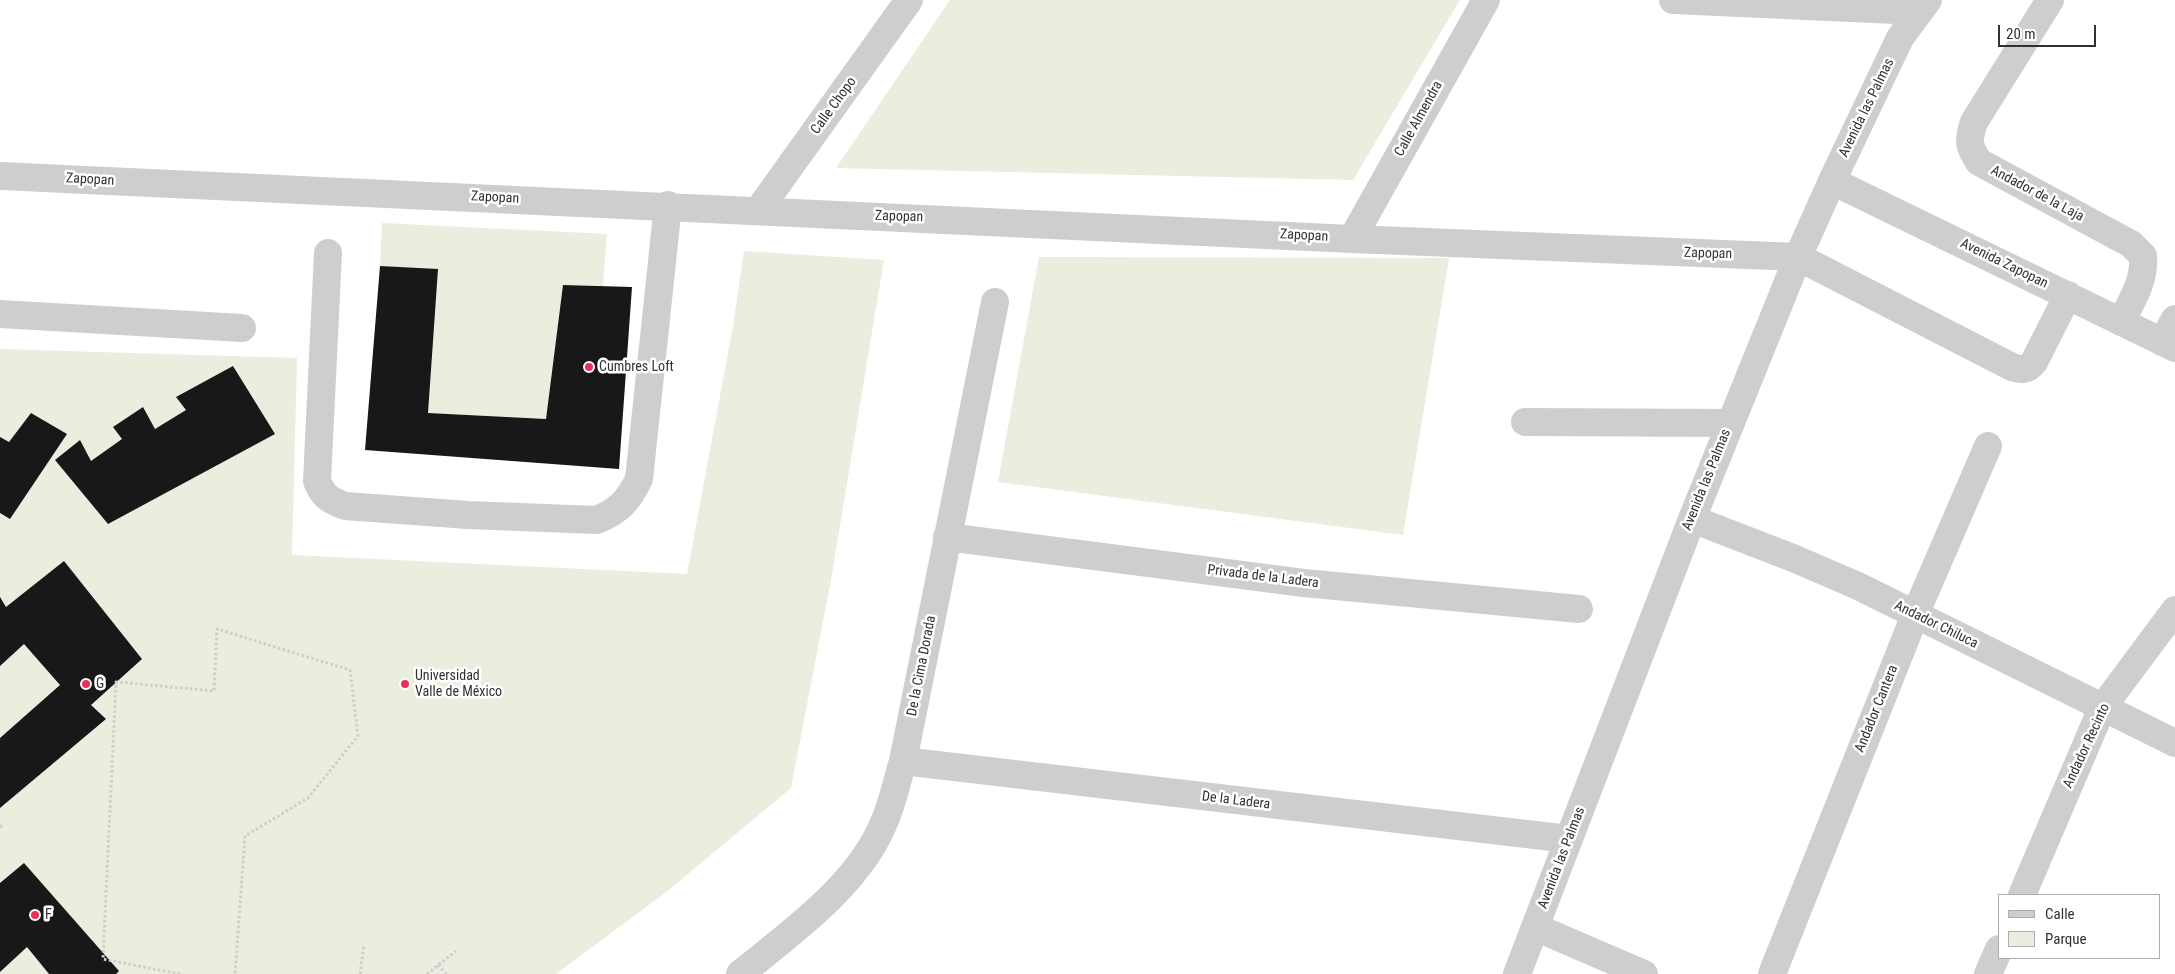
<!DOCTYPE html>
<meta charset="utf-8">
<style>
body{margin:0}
#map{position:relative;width:2175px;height:974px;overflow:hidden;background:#fff;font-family:"Roboto Condensed",sans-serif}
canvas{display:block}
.legend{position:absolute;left:1998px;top:894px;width:162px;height:65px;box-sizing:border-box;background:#fff;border:1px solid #adadad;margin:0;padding:6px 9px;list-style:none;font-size:15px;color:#313131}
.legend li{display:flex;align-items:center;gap:10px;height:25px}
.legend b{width:25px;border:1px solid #adadad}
.scale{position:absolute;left:1998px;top:25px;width:98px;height:22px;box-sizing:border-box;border:2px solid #313131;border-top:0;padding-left:6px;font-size:15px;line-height:18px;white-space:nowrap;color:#313131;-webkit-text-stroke:4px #fff;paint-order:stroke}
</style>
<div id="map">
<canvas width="2175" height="974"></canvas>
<ul class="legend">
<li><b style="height:6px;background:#cecece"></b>Calle</li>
<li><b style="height:14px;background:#e9eedf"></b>Parque</li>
</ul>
<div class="scale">20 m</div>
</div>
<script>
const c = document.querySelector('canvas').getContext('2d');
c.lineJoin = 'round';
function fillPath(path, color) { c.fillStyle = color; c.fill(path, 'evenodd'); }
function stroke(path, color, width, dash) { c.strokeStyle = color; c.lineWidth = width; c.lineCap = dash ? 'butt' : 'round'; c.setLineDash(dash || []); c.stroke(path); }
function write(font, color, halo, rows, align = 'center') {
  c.font = font + ' "Roboto Condensed",sans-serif'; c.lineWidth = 5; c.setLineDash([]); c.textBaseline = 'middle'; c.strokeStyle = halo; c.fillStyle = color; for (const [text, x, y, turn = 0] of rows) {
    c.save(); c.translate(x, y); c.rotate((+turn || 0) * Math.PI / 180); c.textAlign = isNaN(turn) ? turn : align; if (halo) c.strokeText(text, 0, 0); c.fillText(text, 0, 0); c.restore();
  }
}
fillPath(new Path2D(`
 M950 0H1460L1353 180 836 168Z
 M382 223 607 234 603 286 563 285 546 419 428 413 437 270 380 266Z
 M744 251 884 260 831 580 791 788 665 893 556 974H0V349L297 358 292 555 687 574 733 326Z
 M1039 257 1449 258 1403 535 998 482Z`), '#e9eedf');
fillPath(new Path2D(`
 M380 266 438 269 428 413 546 419 563 285 632 287 619 469 365 450Z
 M233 366 275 434 108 524 55 460 80 440 91 461 122 439 113 427 143 407 155 429 186 410 176 397Z
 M31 413 67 434 10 519 0 513V437L9 442Z
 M64 561 142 659 91 705 106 719 0 808V738L60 685 24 644 0 666V597L6 607Z
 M24 863 119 971 116 974H49L27 947 0 972V883Z`), '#181818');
stroke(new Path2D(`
 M0 827 4 824
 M438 965 446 974
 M180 974 103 959 116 682 214 691 217 629 350 670 358 736 308 798 245 836 235 974
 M360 974 364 945
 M427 974 456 951`), '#cecece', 3, [2.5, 2.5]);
stroke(new Path2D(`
 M1673 0 1918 11
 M2050 0 1974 122C1968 140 1968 146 1979 162L2131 244 2143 256C2145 281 2132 300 2121 322
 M0 176 1352 239 1798 257 2012 367C2022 370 2027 371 2034 362L2068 295
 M1832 181 2175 348
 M758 211 909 0
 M1352 239 1486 0
 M328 253 317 481C323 496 329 500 345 506L468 515 597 520C620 510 628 501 639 479L668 205
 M0 314 242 328
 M2162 342 2175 319
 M1525 422 1730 423
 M1692 519 1793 558 1858 586 2175 743
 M947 537 1304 583 1579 609
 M903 761 1569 839
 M2022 895 2102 708 2175 610
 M1535 927 1644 974
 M740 974C792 932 860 884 885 820 893 801 897 781 903 761L995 302
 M1517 974 1692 519 1798 257 1832 181 1900 38 1928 0
 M1772 974 1915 615 1988 446
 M1988 974 1999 949`), '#cecece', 28);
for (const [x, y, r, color] of [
 [589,367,5,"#ea315c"],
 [86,684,5,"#ea315c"],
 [405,684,5,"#ea315c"],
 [35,915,5,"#ea315c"]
]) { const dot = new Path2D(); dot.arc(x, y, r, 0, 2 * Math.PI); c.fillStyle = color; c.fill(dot); stroke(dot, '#fff', 2); }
write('14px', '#313131', '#fff', [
 ["Calle Chopo",834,106,-54],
 ["Avenida las Palmas",1867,108,-64],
 ["Calle Almendra",1419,119,-61],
 ["Zapopan",90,180,3],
 ["Andador de la Laja",2037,194,28],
 ["Zapopan",495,198,3],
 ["Zapopan",899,217,2],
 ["Zapopan",1304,236,3],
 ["Zapopan",1708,254,2],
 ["Avenida Zapopan",2004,264,26],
 ["Avenida las Palmas",1707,480,-68],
 ["Privada de la Ladera",1263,577,7],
 ["Andador Chiluca",1936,625,26],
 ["De la Cima Dorada",922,666,-79],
 ["Andador Cantera",1877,709,-68],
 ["Andador Recinto",2087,746,-65],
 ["De la Ladera",1236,801,7],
 ["Avenida las Palmas",1562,858,-69]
]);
write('14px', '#313131', '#fff', [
 ["Cumbres Loft",599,367],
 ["Universidad",415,676],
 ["Valle de México",415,692],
 ["G",96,684],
 ["F",45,915]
], 'left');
</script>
